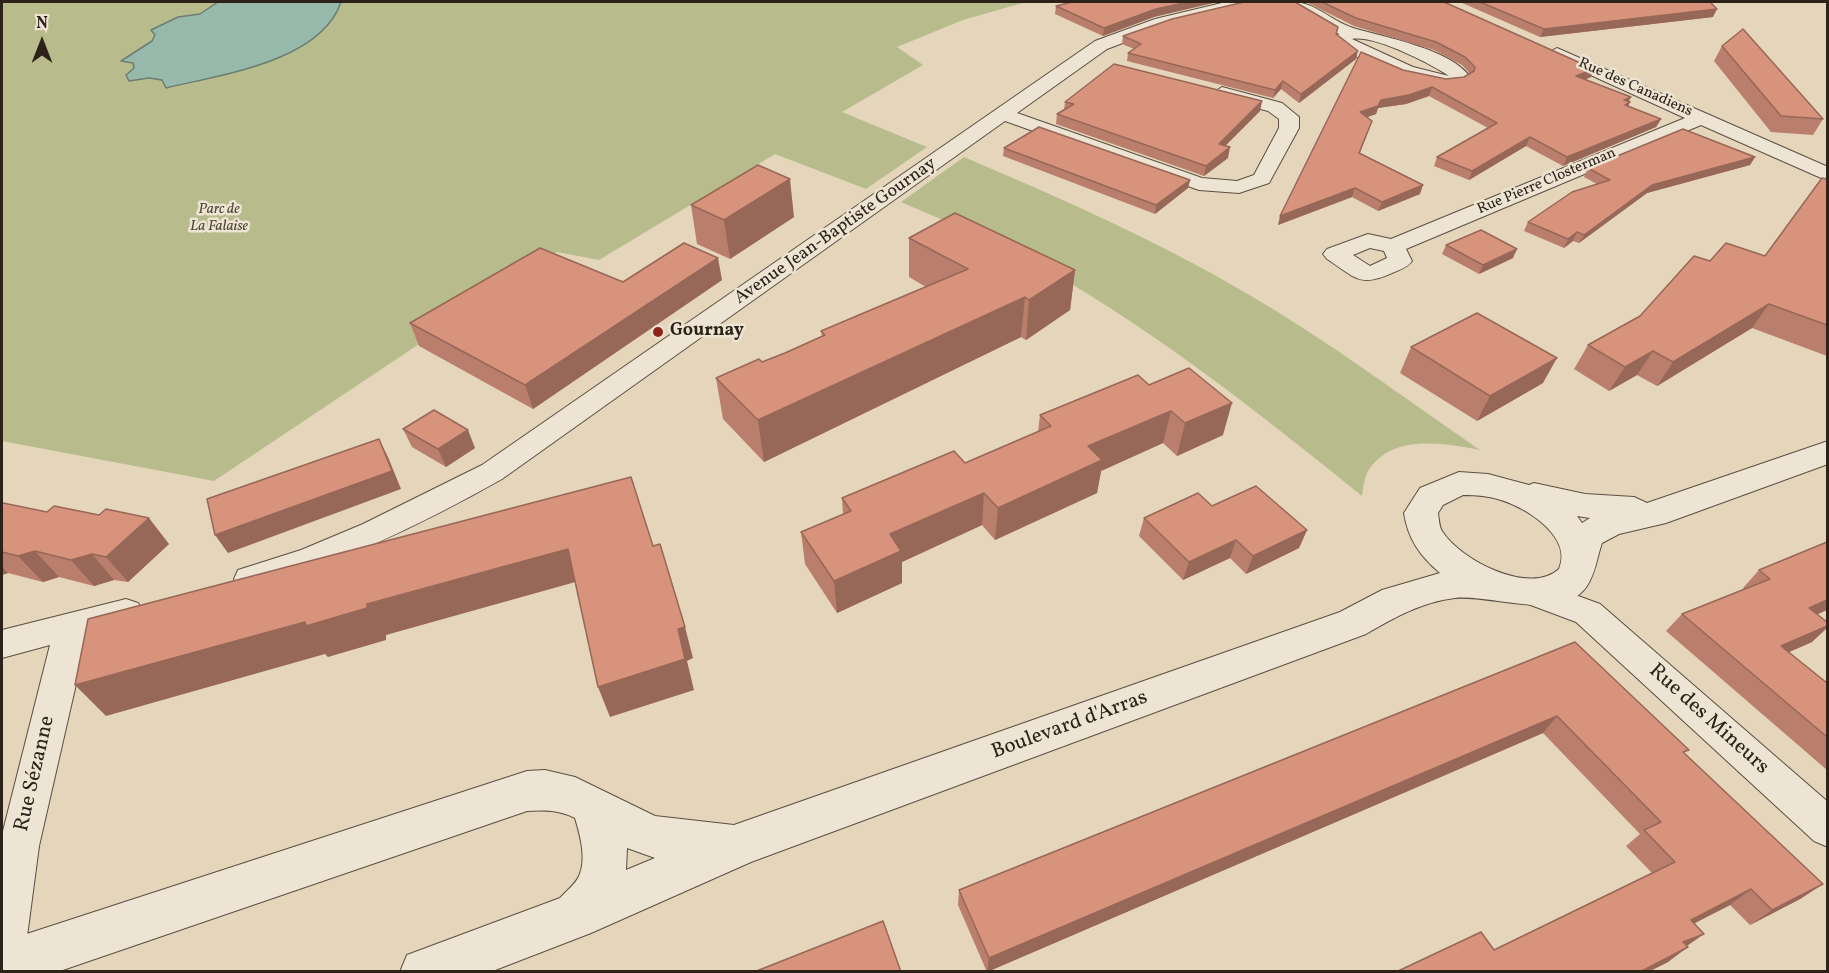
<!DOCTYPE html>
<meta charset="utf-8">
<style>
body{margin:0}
#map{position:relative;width:1829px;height:973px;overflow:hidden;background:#e5d5bb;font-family:Vollkorn,serif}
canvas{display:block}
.frame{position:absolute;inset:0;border:3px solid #2c221a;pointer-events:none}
.north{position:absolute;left:12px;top:12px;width:60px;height:60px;-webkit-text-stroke:4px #eee4d3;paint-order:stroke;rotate:0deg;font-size:16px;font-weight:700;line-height:24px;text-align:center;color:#2c221a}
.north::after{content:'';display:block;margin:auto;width:21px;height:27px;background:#2c221a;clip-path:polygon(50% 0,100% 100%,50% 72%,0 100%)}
</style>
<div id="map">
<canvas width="1829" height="973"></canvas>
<div class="frame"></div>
<div class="north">N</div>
</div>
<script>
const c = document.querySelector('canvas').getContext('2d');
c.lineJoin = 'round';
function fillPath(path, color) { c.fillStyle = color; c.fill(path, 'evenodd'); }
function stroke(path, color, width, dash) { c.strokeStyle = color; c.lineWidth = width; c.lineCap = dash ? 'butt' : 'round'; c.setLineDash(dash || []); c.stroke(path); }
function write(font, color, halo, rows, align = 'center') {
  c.font = font + ' Vollkorn,serif'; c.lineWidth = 5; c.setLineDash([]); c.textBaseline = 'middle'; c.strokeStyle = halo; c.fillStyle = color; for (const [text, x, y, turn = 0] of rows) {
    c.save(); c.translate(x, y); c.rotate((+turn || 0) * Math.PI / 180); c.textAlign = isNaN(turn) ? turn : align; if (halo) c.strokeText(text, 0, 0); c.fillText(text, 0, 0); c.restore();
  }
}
fillPath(new Path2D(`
 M2 2H1026L963 20 897 47 923 65 842 112 927 147 866 189 775 154 599 260 557 252 214 481 2 441Z
 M964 157C1060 198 1156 240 1246 293 1327 340 1403 397 1480 450 1444 443 1389 433 1367 473 1364 480 1363 489 1362 496 1263 416 1163 337 1053 273 1004 246 952 224 901 202Z`), '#b8bc8d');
const water = new Path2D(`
 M218 2H341C321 62 219 75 166 88L162 80 149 78 129 81 126 75 134 68 133 63 121 61 152 41 155 35 151 30 178 17 200 14Z`);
fillPath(water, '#96b9ab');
stroke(water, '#6c7d71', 1.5);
const minor = new Path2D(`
 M1226 2H1252L1250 5 1167 26 1107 49 1017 113 1202 178 1237 181 1254 175 1279 128V119L1268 111 1216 97 1213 93 1222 87 1282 103 1299 117V128L1269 183 1239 193 1199 190 1005 121 502 479C421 525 339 563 250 592L238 588 234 579 238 570 301 550 363 524 482 465 1095 41 1155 19Z
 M1286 2C1315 0 1328 20 1353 28 1383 37 1451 49 1470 77 1452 103 1349 61 1335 40L1339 34ZM1352 39C1375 35 1429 63 1449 76L1413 67Z
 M1557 48 1828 167V181L1701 125 1406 249 1412 261C1407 268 1399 270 1392 273 1359 288 1355 277 1327 259L1323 254 1327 249 1368 234 1391 239 1685 118 1551 57 1548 53ZM1370 248 1384 251 1387 258 1370 266 1353 255Z
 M1532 579 1600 604 1828 802V847L1814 841 1576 622 1520 601 1515 592 1520 583Z
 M126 599 138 603 143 612 138 621 87 636 39 846 24 959 19 972H2V835L50 645 2 658V630Z`);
const tertiary = new Path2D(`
 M1828 441V464L1666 523 1619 534 1602 543C1597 557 1596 572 1587 586 1562 623 1491 594 1455 598 1422 602 1395 617 1366 634L751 862 591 933 490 972H400L407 955 560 898C566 891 575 885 579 876 587 859 580 835 575 818 559 810 545 810 527 811L57 972H2V942L527 771 545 770 575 777 655 816 734 825 1340 612 1382 590 1440 573C1420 556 1408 539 1404 513L1420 488 1459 472 1488 474 1529 485 1534 483 1585 494 1634 497 1647 503ZM1463 495C1476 495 1489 496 1501 500 1527 508 1573 537 1559 569 1530 596 1460 560 1442 531 1439 526 1439 519 1438 513L1443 505ZM1577 516 1590 518 1582 523ZM627 848 655 858 626 870Z`);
stroke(minor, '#5a4f42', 2);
stroke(tertiary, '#5a4f42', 2);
fillPath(minor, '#eee4d3');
fillPath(tertiary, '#eee4d3');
fillPath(new Path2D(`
 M1302 2H1444L1591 77 1585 80 1629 102 1628 106 1661 119 1656 127 1563 166 1526 146 1469 180 1434 166 1437 157 1488 128 1429 96 1406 104 1378 108 1376 114 1367 117 1372 121 1360 153 1420 194 1378 211 1352 197 1278 225 1403 70 1446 79 1464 77 1470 74 1462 65 1434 50 1354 26 1306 2Z
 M1460 2H1710L1713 17 1540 37Z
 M1056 6 1154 17 1103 36 1055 14Z
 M1336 34 1356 59 1299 103 1281 89 1273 98 1127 61 1128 53 1134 49 1122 44 1123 36Z
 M1722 46 1823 119 1813 135 1771 132 1714 61Z
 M1262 101 1260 111 1225 146 1228 158 1204 176 1056 124 1057 114 1064 110 1065 102Z
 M1004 148 1190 180 1188 188 1155 214 1003 156Z
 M1755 157 1750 165 1647 193 1579 243 1573 241 1564 248 1524 231 1528 222 1597 184 1584 177 1588 168Z
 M1827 179V356L1752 328 1657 386 1637 375 1609 391 1574 369 1588 345 1640 316 1710 261 1765 256Z
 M691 205 794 217 730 259 697 244Z
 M909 238 1075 270 1070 310 1026 340 1021 337 764 462 723 419 716 378 762 362 785 353 822 336 821 331 926 287 909 277Z
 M1446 245 1513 258 1479 274 1442 254Z
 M722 280 533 409 419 346 410 323Z
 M1411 347 1543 383 1477 421 1400 373Z
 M1149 385 1223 435 1177 456 1163 443 1101 471 1097 493 995 540 982 525 902 562V583L837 613 805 564 801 532 843 514 842 498 965 463 1038 432 1040 415Z
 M403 429 475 448 446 467 412 447Z
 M2 504 169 544 128 582 114 580 94 586 59 577 43 582 8 573 2 575Z
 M1212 506 1307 530 1299 548 1246 574 1230 558 1183 580 1139 536 1144 518Z
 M1759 570 1818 615 1812 642 1789 652 1827 683V770L1666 631 1682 614 1744 589 1743 588Z
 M1575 642 1685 754 1823 884 1800 899 1750 925 1730 905 1694 923 1686 946 1668 962 1648 972H1396L1494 950 1652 873 1626 846 1640 834 1543 733 987 972 958 905 959 890Z`), '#ba7e6c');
fillPath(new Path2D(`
 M1188 2H1218L1154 17 1103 36 1104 28 1156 9Z
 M1717 9 1713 17 1540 37 1544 29Z
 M1358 51 1356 59 1299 103 1301 94Z
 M1594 69 1591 77 1572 84 1576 76Z
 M1283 81 1281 89 1273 98 1275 90Z
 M1432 87 1429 96 1406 104 1378 108 1376 114 1357 121 1360 112 1381 100Z
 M1631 97 1628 103 1630 102 1626 111 1624 100Z
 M1262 101 1260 111 1217 154 1219 144Z
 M1661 119 1656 127 1563 166 1567 157Z
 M1530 137 1526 146 1469 180 1472 171Z
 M1230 147 1228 158 1204 176 1206 166Z
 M1755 157 1750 165 1647 193 1579 243 1584 235 1652 185Z
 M790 179 794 217 730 259 724 220Z
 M1190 180 1188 188 1155 214 1156 205Z
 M1423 185 1420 194 1378 211 1382 202Z
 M1355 188 1352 197 1278 225 1280 216Z
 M1577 232 1573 241 1564 248 1568 239Z
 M1517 249 1513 258 1479 274 1483 265Z
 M718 258 722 280 533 409 525 385Z
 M1075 270 1070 310 1026 340 1029 300Z
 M1025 297 1021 337 764 462 758 420Z
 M1769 304 1752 328 1657 386 1673 362Z
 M1653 351 1637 375 1609 391 1625 367Z
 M1557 358 1543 383 1477 421 1490 396Z
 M1232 403 1223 435 1177 456 1185 423Z
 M1171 411 1163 443 1101 471 1097 493 995 540 998 508 1088 446Z
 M468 430 475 448 446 467 438 449Z
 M379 439 388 457 401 489 228 553 215 535Z
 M984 493 982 525 902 562V583L837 613 834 581 890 534Z
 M149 518 169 544 128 582 106 557Z
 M1307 530 1299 548 1246 574 1253 556Z
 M1236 540 1230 558 1183 580 1189 562Z
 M568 549 579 581 386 635V640L328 657 325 654 106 716 75 685Z
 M35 551 59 577 43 582 18 556Z
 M92 554 114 580 94 586 71 560Z
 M2 567 8 573 2 575Z
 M1827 600V610L1792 626 1809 608Z
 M1827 626V628L1812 642 1764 663 1781 646Z
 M685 627 693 658 687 661 694 690 610 717 598 687 678 629Z
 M1557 716 1543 733 987 972 989 958Z
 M1823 884 1800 899 1750 925 1772 910Z
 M1751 889 1730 905 1672 935 1691 920Z
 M1704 934 1684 948 1683 942Z
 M1688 947 1668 962 1648 972H1640Z`), '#976758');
const building = new Path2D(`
 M1072 2H1188L1156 9 1104 28 1056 6Z
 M1244 2H1295L1338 27 1336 34 1358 51 1301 94 1283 81 1275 90 1128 53 1141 44 1123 36 1172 19Z
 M1322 2H1444L1594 69 1576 76 1631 97 1624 100 1630 102 1625 105 1661 119 1567 157 1530 137 1472 171 1437 157 1497 123 1432 87 1409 95 1381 100 1378 106 1360 112 1372 121 1359 153 1423 185 1382 202 1355 188 1280 216 1361 52 1403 70 1446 79 1464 77 1474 71 1475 67 1465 57 1436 42 1356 18Z
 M1480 2H1710L1717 9 1544 29Z
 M1743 29 1823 119 1781 116 1722 46Z
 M1114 64 1262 101 1219 144 1230 147 1206 166 1057 114 1074 104 1065 102Z
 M1039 127 1190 180 1156 205 1004 148Z
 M1683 129 1755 157 1652 185 1584 235 1577 232 1568 239 1528 222 1572 192 1610 180 1588 168Z
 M758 165 790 179 724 220 691 205Z
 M1822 178 1827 179V325L1769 304 1673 362 1653 351 1625 367 1588 345 1640 316 1694 256 1710 261 1726 243 1765 256Z
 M955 213 1075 270 1029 300 1025 297 758 420 716 378 759 359 762 362 785 353 825 335 821 331 968 269 909 238Z
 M1481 230 1517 249 1483 265 1446 245Z
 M684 243 718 258 525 385 410 323 540 248 623 282Z
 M1477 313 1557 358 1490 396 1411 347Z
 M1189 368 1232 403 1185 423 1171 411 1088 446 1102 460 998 508 984 493 890 534 901 551 834 581 801 532 851 511 842 498 954 451 965 463 1051 426 1040 415 1138 375 1149 385Z
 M434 410 468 430 438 449 403 429Z
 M379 439 392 471 215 535 207 499Z
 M631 477 653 546 660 544 685 627 678 629 685 659 598 687 568 549 367 604V608L306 626 305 622 75 685 88 619Z
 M1256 486 1307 530 1253 556 1236 540 1189 562 1144 518 1198 493 1212 506Z
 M3 503 47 512 54 506 99 515 106 509 149 518 106 557 92 554 71 560 35 551 18 556 2 552V504Z
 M1827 542V600L1809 608 1827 622V626L1781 646 1827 683V737L1682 614 1770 579 1759 570Z
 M1575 642 1689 750 1683 752 1823 884 1772 910 1751 889 1691 920 1704 934 1683 942 1688 947 1640 972H1396L1481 932 1494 950 1675 862 1644 830 1661 822 1557 716 989 958 959 890Z
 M883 921 901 972H754Z`);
fillPath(building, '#d8937d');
stroke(building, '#976758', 1.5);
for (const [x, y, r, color] of [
 [658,332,6,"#8f2418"]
]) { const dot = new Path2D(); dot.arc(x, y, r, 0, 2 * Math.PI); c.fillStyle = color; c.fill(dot); stroke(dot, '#eee4d3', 2); }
write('15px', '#2c221a', '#eee4d3', [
 ["Rue des Canadiens",1635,88,24],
 ["Rue Pierre Closterman",1547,182,-23]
]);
write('italic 15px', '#4f4837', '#eee4d3', [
 ["Parc de",219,210],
 ["La Falaise",219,227]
]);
write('18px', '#2c221a', '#eee4d3', [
 ["Avenue Jean-Baptiste Gournay",836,232,-35]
]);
write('bold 18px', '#2c221a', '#eee4d3', [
 ["Gournay",670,332]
], 'left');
write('21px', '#2c221a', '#eee4d3', [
 ["Rue des Mineurs",1708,720,42],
 ["Boulevard d'Arras",1070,726,-20],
 ["Rue Sézanne",36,774,-77]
]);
</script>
